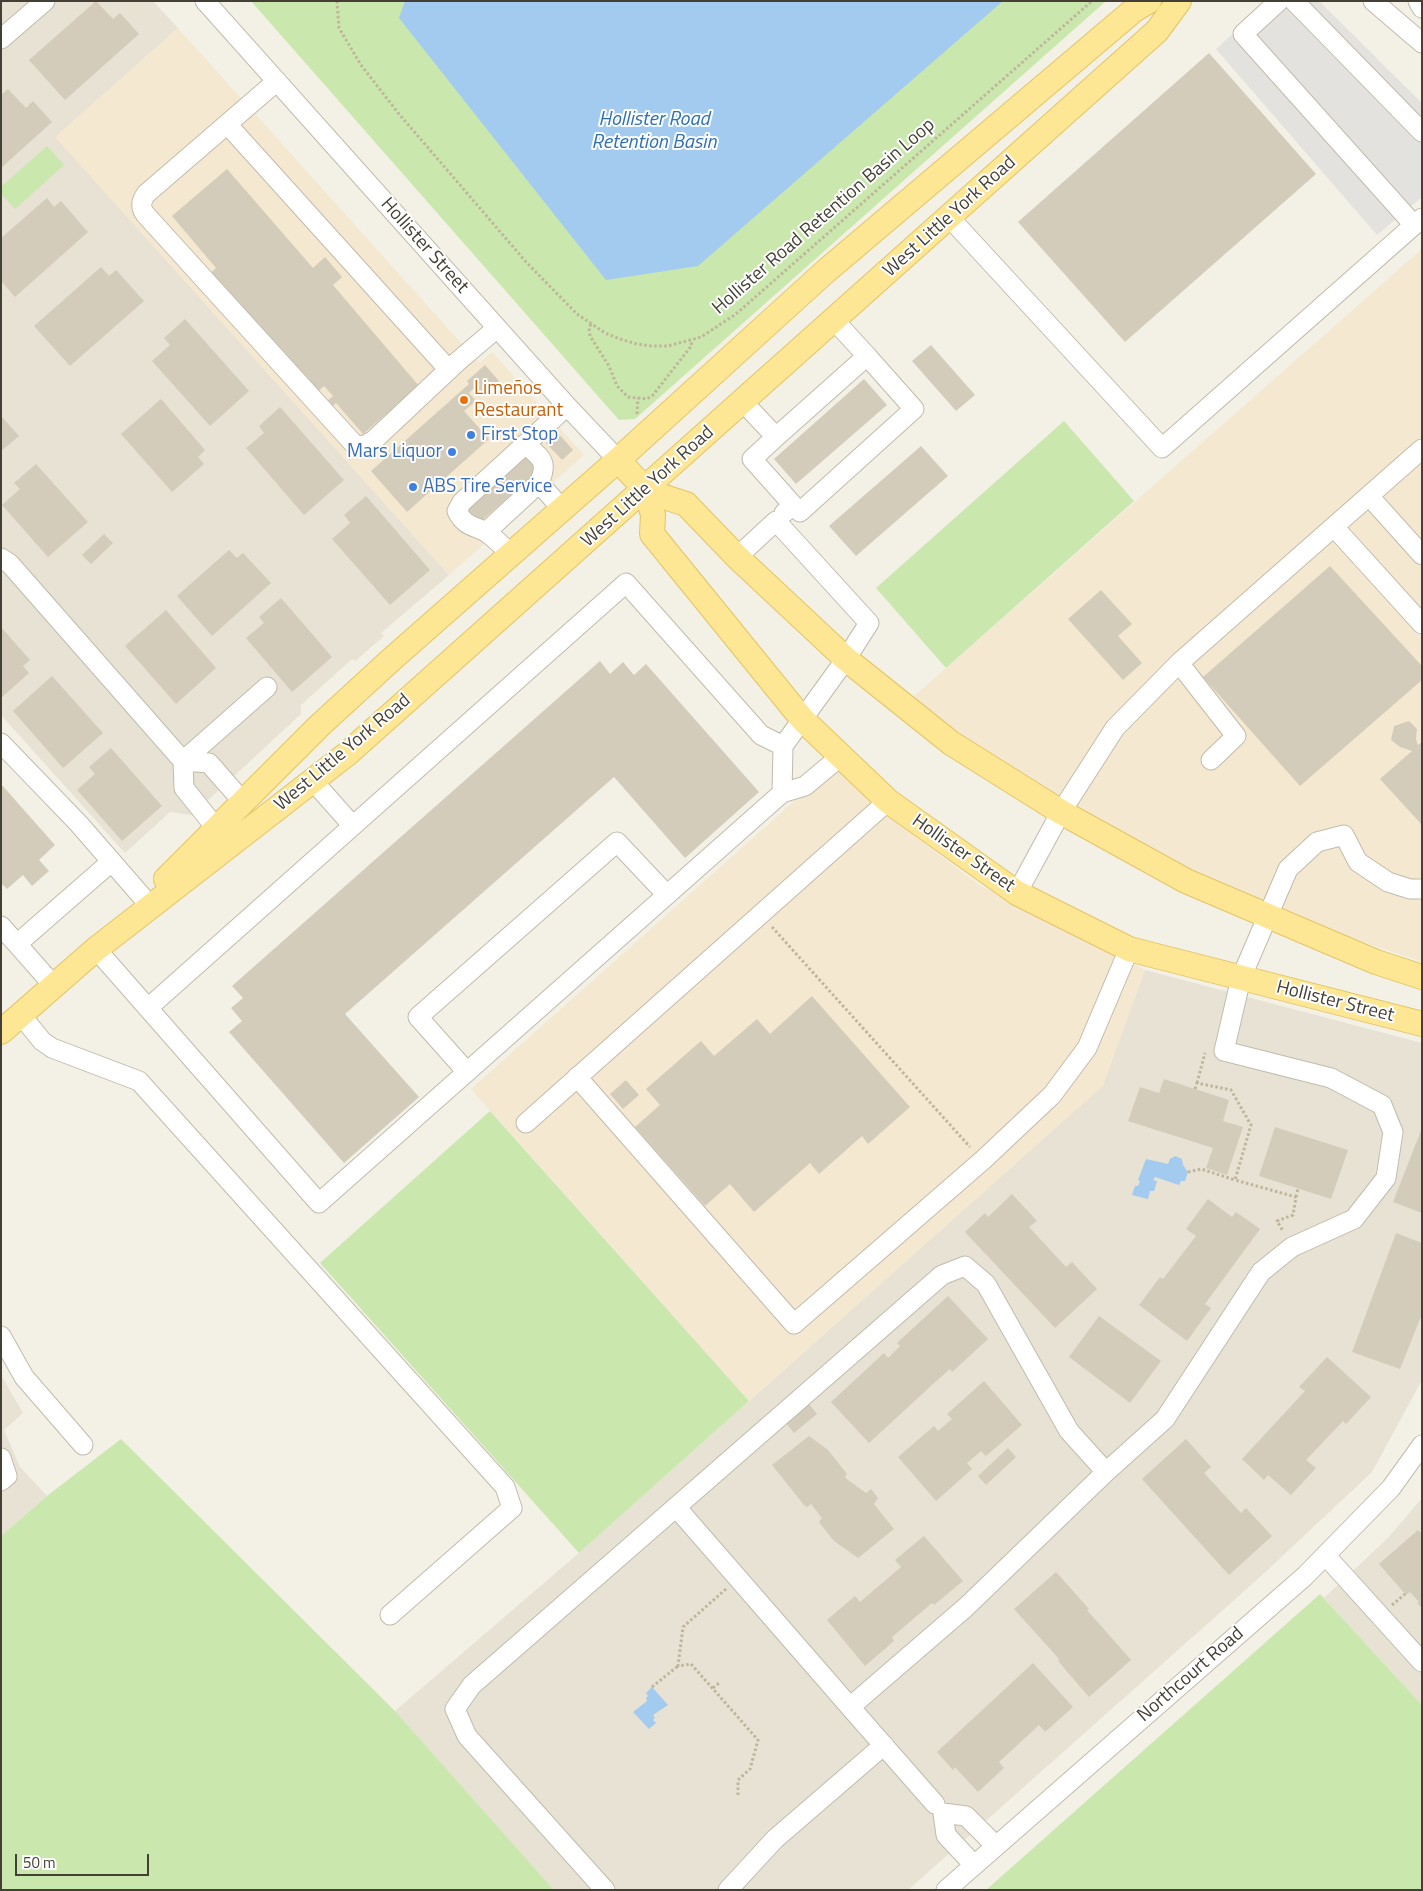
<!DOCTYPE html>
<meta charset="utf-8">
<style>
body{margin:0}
#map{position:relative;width:1423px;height:1891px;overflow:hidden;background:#f3f0e6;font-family:"Titillium Web",sans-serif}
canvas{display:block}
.frame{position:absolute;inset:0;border:2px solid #454035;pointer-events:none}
.scale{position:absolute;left:15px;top:1854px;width:134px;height:22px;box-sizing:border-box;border:2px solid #454035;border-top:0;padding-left:6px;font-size:15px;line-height:18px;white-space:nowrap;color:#454035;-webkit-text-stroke:4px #fff;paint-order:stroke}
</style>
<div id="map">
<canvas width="1423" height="1891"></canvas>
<div class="frame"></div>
<div class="scale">50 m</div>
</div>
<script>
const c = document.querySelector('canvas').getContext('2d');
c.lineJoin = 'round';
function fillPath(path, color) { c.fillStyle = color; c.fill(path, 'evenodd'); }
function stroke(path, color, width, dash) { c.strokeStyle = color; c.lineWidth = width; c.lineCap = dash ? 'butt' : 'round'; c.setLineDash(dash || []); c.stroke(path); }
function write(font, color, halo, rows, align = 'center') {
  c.font = font + ' "Titillium Web",sans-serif'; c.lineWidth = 4; c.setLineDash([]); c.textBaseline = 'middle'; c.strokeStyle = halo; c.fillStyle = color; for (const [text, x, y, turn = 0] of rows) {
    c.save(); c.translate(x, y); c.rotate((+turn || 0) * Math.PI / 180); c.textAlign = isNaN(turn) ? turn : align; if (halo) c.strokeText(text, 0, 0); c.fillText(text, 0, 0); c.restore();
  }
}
fillPath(new Path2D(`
 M1 1H153L178 28 56 137 449 575 381 633 384 636 355 661 352 659 301 705V714L192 815 170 812 125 853 1 715Z
 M1145 970 1422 1043V1380L1372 1472 1259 1578 908 1890H554L395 1711 579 1553 1102 1086Z
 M1 1375 23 1413 4 1430 20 1467 47 1496 1 1536Z
 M1422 1498V1705L1324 1598 1388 1538Z`), '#e7e2d4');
fillPath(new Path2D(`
 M178 28 479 363 492 352 584 455 449 575 55 137Z
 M1422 249V962L1334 932 1196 876 1092 819 975 744 912 698Z
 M834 769 839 771 898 824 979 885 1086 936 1145 970 1103 1086 749 1401 471 1089 828 771Z`), '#f5e8d1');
fillPath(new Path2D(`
 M251 1H1106L635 419 619 420Z
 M47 146 64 165 15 209 1 194V187Z
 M1064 421 1134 501 946 668 876 588Z
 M490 1111 749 1401 579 1553 320 1263Z
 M121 1439 395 1711 554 1890H1V1536L47 1496Z
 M1320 1594 1422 1705V1890H986Z`), '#cae7ae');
fillPath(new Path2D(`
 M1269 1H1319L1422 103V197L1377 235 1216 49Z`), '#e4e2de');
fillPath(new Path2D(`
 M405 1H1003L698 266 606 280 399 18Z
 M1175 1156 1182 1159 1183 1165 1188 1172 1185 1181H1181L1179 1185 1155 1177 1153 1180 1157 1181 1154 1191H1150L1148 1199 1132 1195 1135 1186H1138L1140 1181 1138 1180 1146 1159 1168 1164 1170 1159Z
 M652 1687 668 1705 653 1715 655 1718 653 1720 656 1723 649 1729 633 1712 647 1701 646 1698 648 1696 646 1693Z`), '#a2cbef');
fillPath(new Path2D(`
 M96 1 113 19 120 13 139 34 65 100 29 60Z
 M1209 53 1316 174 1125 342 1018 222Z
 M8 89 26 108 33 101 52 122 1 168V95Z
 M227 169 313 268 325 257 342 277 333 285 419 386 363 434 336 403 328 410 324 404 333 396 324 386 312 397 206 277 216 268 172 216Z
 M47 198 54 207 61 201 88 232 15 297 1 281V238Z
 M101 267 109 276 116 270 144 301 70 366 34 326Z
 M185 319 249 391 210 426 152 361 170 345 164 338Z
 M931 345 975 395 956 411 912 361Z
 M485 365 499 381 484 394 482 392 478 395 473 389 469 393 476 401 464 411 489 439 407 512 371 471 469 384 467 381Z
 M864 379 887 405 796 484 774 459Z
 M161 399 205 450 198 457 204 464 172 492 121 434Z
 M280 407 344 480 304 515 246 448 264 433 259 426Z
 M1 416 19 436 1 451Z
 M558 433 573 450 562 460 546 443Z
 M921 446 948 476 856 556 829 526Z
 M526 456 539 470 479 523 467 509Z
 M36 464 88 522 48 557 2 505 20 489 14 483Z
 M366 496 430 570 390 605 332 539 350 523 344 515Z
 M104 534 113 543 91 564 82 555Z
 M229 550 237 558 243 553 271 583 212 636 177 596Z
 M1330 566 1422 666V680L1300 786 1203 677Z
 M1101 590 1132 624 1118 636 1142 663 1123 680 1068 619Z
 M281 598 332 657 292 692 246 638 264 623 259 617Z
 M166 610 216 668 176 704 125 646Z
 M1 627 30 660 23 666 29 673 1 698Z
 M600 661 610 674 623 662 634 675 646 664 759 792 685 858 614 777 345 1014 419 1097 344 1163 229 1032 242 1021 231 1008 243 998 232 986Z
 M52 676 103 733 63 768 13 711Z
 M1409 721 1417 729 1416 739 1418 745 1422 742V825L1380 779 1412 751 1400 747 1391 740 1394 726Z
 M111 748 162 806 122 841 77 790 95 774 89 767Z
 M1 784 55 845 39 860 49 871 32 886 23 875 7 889 1 883Z
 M812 996 910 1107 868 1144 862 1136 819 1174 810 1163 754 1212 730 1184 705 1206 635 1127 660 1105 646 1089 701 1041 714 1056 757 1019 770 1034Z
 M1164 1079 1229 1100 1223 1121 1243 1127 1227 1175 1206 1168 1213 1148 1128 1121 1140 1087 1159 1093Z
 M626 1080 639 1095 623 1109 610 1094Z
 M1275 1127 1348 1150 1331 1199 1259 1176Z
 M1422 1128V1213L1393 1202Z
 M1012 1194 1037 1221 1029 1227 1066 1267 1072 1262 1097 1289 1055 1328 965 1232 985 1213 988 1217Z
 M1208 1199 1232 1217 1236 1212 1260 1229 1205 1304 1211 1308 1187 1341 1139 1305 1160 1277 1163 1279 1196 1236 1186 1229Z
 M1396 1233 1422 1243V1314L1400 1369 1352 1352Z
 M948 1296 988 1339 952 1372 950 1369 933 1384 869 1443 831 1402 884 1353 888 1358 900 1346 897 1343Z
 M1099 1316 1161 1361 1130 1403 1069 1357Z
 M1327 1357 1371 1397 1346 1424 1343 1421 1306 1460 1316 1468 1291 1495 1268 1475 1264 1480 1242 1459 1305 1391 1299 1387Z
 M984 1381 1022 1425 986 1456 981 1451 967 1463 972 1469 936 1501 898 1457 934 1426 938 1431 952 1419 947 1414Z
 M809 1404 817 1414 794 1433 786 1423Z
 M809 1436 828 1450 847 1474 845 1477 848 1480 866 1493 871 1489 878 1498 874 1504 894 1529 858 1558 834 1541 819 1522 822 1518 811 1504 807 1507 804 1505 772 1465Z
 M1186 1439 1211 1467 1204 1473 1241 1513 1246 1508 1272 1536 1229 1575 1142 1479Z
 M1008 1448 1016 1457 986 1485 978 1476Z
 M1418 1530 1422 1534V1608L1417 1603 1419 1602 1410 1592 1406 1595 1379 1564Z
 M924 1536 963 1581 934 1605 932 1603 892 1637 894 1641 865 1666 827 1620 855 1596 860 1602 901 1567 895 1560Z
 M1056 1572 1089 1609 1087 1610 1131 1660 1089 1697 1058 1661 1059 1659 1014 1609Z
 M1033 1663 1073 1707 1045 1732 1039 1725 999 1762 1004 1768 978 1792 955 1767 953 1770 937 1752Z`), '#d4ccbb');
const minor = new Path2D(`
 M205 1 567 406 618 460
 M1279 1 1243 34 1414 225
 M1294 1 1422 132
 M1373 1 1422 43
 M1418 1 1422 8
 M1 39 45 1
 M277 81 146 194C141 201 140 207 145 214L353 443C361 448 366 445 374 440L457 362 497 328
 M227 124 449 370
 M949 217 1162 448 1422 218
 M743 402 776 437 867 356 834 320
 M776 437 752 459 793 505 784 513
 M525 444C541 458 549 461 539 483
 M1369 496 1422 555
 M793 505 800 512 914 409 867 356
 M1334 527 1422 624
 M486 532 539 483 562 509
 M511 554C503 547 495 538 486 532 473 525 465 527 457 511L462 502 567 406
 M1 558 10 564 183 761 184 788 216 828
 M1179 663 1236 736 1211 760
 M1 743 79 824 145 900
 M183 761 267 687
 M183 761 209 763 243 802
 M313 781 353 826
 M782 793 805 786 841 756
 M1017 893 1061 812 1115 728 1179 663 1422 449
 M1 926 54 986
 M17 944 111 862
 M96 949 319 1203 782 793 783 746 846 659 869 623 776 521 737 557
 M148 1008 626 583 761 735 783 746
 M21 1015 42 1041 52 1048 139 1081 505 1487 512 1508 390 1615
 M467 1072 418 1017 617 842 667 895
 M577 1077 794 1324 983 1160 1052 1095 1087 1048 1129 949
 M526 1123 888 801
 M1 1336 24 1377 83 1445
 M1 1458 7 1476 1 1481
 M676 1507 850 1707
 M1326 1556 1422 1662
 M935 1804 850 1707 966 1607 1106 1472 1165 1419 1261 1272 1292 1247 1354 1219 1386 1178 1393 1132 1382 1105 1331 1078 1224 1051 1241 978 1288 869 1317 842 1344 835 1358 862 1388 882 1410 889H1422
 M974 1865 946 1835 943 1813 966 1816 996 1846
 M605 1890 467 1736 455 1709 472 1685 942 1275 965 1266 986 1284 1069 1431 1106 1472
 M728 1890 775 1839 884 1745
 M946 1890 1305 1576 1391 1488 1422 1445`);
const major = new Path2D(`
 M618 460C627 469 636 481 646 488 658 497 673 499 686 504L737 557 846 659 951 743 1061 812 1186 881 1376 962 1422 977
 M646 489 653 515 652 534 803 720 888 801 1017 893 1129 949 1422 1024
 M166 879 319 726 392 659 618 460 826 271 1134 10 1149 1
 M1 1032 96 949 347 754 1157 31 1179 1`);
stroke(minor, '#c1bbab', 21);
stroke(major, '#e3c564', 26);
stroke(new Path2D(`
 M337 1 339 28 361 65 399 114 527 263 577 314 605 333 620 339 637 344 651 346H668L701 337 736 314 1092 1
 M591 324 589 328 590 336 609 366 617 386 628 397 647 399 653 395 692 345 690 340
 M637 414 638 398
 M772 927 970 1147
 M1197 1083 1205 1053
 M1195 1089 1197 1083 1231 1090 1251 1125 1235 1180 1296 1197 1293 1215 1277 1221 1283 1231
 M1188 1172 1201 1169 1235 1180
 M1296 1197 1298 1189
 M726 1589 683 1627 678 1666 691 1664 758 1740 750 1769 738 1780V1797
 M1392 1605 1405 1594
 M652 1687 678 1666
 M713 1688 719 1683`), '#c0b59a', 3, [2.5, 2.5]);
stroke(minor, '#fff', 19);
stroke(major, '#fde694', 24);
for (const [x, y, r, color] of [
 [464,400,5,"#e8710a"],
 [471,435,5,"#3f7fe0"],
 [452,452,5,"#3f7fe0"],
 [413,487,5,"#3f7fe0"]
]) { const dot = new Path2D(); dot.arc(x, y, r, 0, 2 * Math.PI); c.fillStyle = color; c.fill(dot); stroke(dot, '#fff', 2); }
write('19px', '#454035', '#fff', [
 ["Hollister Road Retention Basin Loop",824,217,-41],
 ["West Little York Road",950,217,-42],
 ["Hollister Street",424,246,48],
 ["West Little York Road",648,487,-42],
 ["West Little York Road",343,753,-40],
 ["Hollister Street",963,854,35],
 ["Hollister Street",1335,1002,14],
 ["Northcourt Road",1191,1675,-41]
]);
write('19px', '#c56008', '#fff', [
 ["Limeños",474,389],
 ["Restaurant",474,411]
], 'left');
write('19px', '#366cbe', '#fff', [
 ["First Stop",481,435],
 ["Mars Liquor",442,452,"right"],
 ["ABS Tire Service",423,487]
], 'left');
write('italic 20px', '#2f71b0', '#fff', [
 ["Hollister Road",654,120],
 ["Retention Basin",654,143]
]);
</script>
